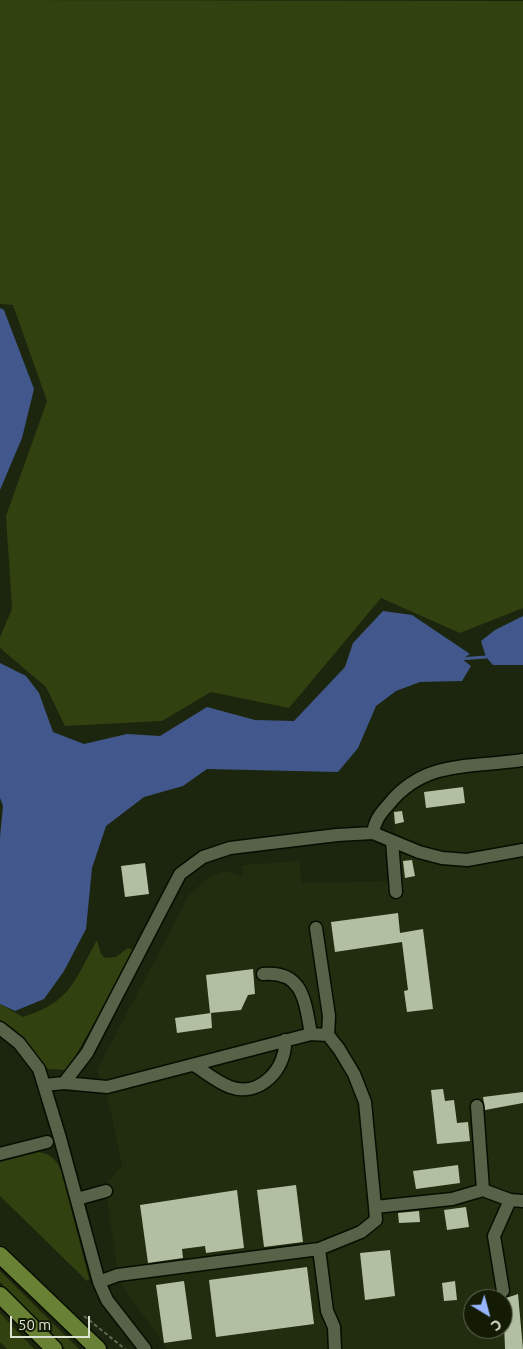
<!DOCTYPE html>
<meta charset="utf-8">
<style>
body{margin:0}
#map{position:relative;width:523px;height:1349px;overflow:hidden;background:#1c250e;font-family:Ubuntu,sans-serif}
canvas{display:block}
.north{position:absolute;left:463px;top:1289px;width:50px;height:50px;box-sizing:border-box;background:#131b05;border:1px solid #636b58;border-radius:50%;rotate:143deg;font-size:14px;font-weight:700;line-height:20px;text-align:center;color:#dce2d4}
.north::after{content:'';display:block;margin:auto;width:18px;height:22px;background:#97b6fd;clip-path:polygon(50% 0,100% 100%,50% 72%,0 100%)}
.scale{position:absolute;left:10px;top:1316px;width:80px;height:22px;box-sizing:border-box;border:2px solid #dce2d4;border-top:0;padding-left:6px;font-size:15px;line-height:18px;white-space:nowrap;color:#dce2d4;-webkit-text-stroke:4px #131b05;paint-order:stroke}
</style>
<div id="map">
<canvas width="523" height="1349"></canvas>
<div class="north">С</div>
<div class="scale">50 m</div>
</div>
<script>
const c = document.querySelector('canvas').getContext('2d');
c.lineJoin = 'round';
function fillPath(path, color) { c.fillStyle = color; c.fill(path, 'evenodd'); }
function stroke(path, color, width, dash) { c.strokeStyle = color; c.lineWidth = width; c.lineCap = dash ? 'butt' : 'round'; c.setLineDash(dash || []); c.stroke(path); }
fillPath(new Path2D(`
 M523 765V1349H167L119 1281 105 1185 122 1166 108 1099 97 1070 189 895 210 876 225 871 243 877 242 865 299 861 302 883 401 881 392 810 403 796 428 781 460 772ZM473 1299H503V1329H473Z`), '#222c0e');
fillPath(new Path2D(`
 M0 0 523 1V608L460 633 381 598 289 708 211 692 162 721 65 726 46 687 0 648V637L12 609 6 516 47 401 13 305 0 304Z
 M97 940 101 954 105 958 116 957 128 948 136 951 67 1070 48 1069 14 1029 0 1020V1004L23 1017C71 1002 74 981 97 940Z
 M39 1152C51 1154 56 1160 61 1170L89 1279 87 1281 0 1196V1162Z
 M0 1271 79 1349H65L0 1282Z
 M0 1313 34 1349H7L0 1342Z`), '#31410f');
fillPath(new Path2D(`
 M0 308 4 310 34 389 22 438 0 490Z
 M383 611 412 615 470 654 462 659 471 666 462 681 420 682 396 691 376 706 358 748 338 772 207 769 183 786 144 797 106 826 92 868 86 929 64 971 44 999 15 1011 0 1004V837L3 806 0 798V663L26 676 39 693 53 732 84 744 127 734 160 736 207 707 255 720 294 721 345 667 353 643Z
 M523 616V665H493L486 657 481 641 495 630Z`), '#42588c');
stroke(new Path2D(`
 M459 659 486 657 489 654`), '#42588c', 3);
fillPath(new Path2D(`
 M463 787 465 803 426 808 424 792Z
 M402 811 404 822 395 824 394 812Z
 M412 860 415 876 405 878 403 861Z
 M145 863 149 894 125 897 121 866Z
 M398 913 400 933 423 929 433 1009 407 1012 404 991 408 990 402 942 335 952 331 922Z
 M253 969 255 994 248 995 241 1010 210 1013 206 975Z
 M211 1013 212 1028 177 1033 175 1018Z
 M443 1089 445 1101 454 1100 457 1123 468 1122 470 1141 437 1144 431 1090Z
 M523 1092V1103L485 1110 483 1097Z
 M458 1165 460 1183 416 1189 413 1171Z
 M296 1185 303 1242 264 1247 257 1190Z
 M237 1190 244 1248 206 1253 205 1246 182 1249 183 1258 148 1263 140 1205Z
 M466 1207 469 1227 447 1230 444 1210Z
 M419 1211 420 1222 399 1223 398 1213Z
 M390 1250 395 1296 365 1300 360 1253Z
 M307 1267 314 1324 216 1337 209 1280Z
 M184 1281 192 1339 164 1343 156 1285Z
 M455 1281 457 1300 444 1301 442 1283Z
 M518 1294 523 1349H505L503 1299Z`), '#b3bfa3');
const minor = new Path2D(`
 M373 833C375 820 380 814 389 804 425 759 473 768 523 760
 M392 841 396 892
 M316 928 329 1016 328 1035
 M263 974C304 970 305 1003 311 1034
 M0 1028 19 1043 39 1069 60 1138 99 1282 107 1300 145 1349
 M194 1065C205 1072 217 1082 230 1087 260 1098 287 1068 285 1040
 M64 1083 87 1053 180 874 203 857 230 848 337 835 373 833 419 852 442 858 467 860 523 850
 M45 1085 64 1083 107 1087 311 1034 328 1035 339 1049 354 1074 365 1102 375 1207 452 1199 483 1190 510 1200 523 1201
 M477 1106 483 1190
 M0 1154 47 1142
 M77 1199 106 1191
 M319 1249 327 1311 334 1327 335 1349
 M99 1282 118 1275 319 1249 361 1232 376 1220 375 1207
 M503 1291 494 1236 510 1200`);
const major = new Path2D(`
 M0 1255 98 1349
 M0 1295 54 1349`);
stroke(minor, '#070d00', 15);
stroke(major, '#070d00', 19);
stroke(new Path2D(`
 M84 1316 125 1349`), '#606854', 2, [4, 2.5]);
stroke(minor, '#586248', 12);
stroke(major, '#688135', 16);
</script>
